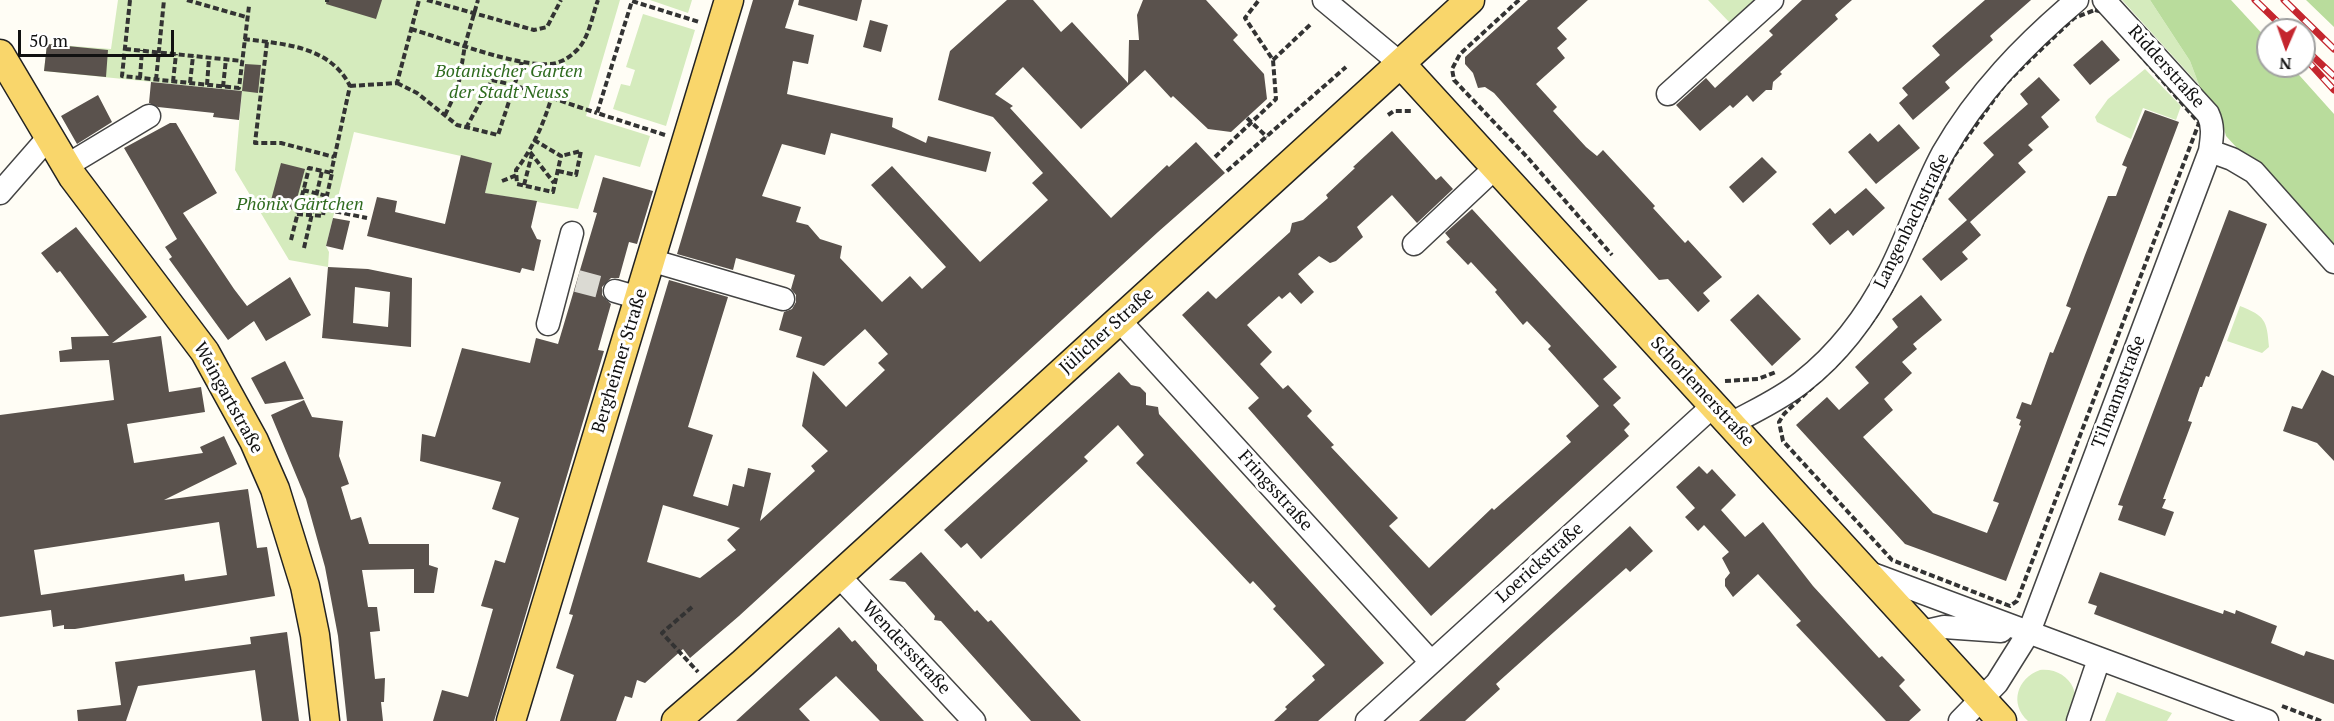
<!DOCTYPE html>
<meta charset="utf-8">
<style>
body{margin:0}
#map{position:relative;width:2334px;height:721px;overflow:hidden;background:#fffdf5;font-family:"PT Serif",serif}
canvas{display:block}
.north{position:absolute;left:2256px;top:18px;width:60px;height:60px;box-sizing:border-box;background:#fff;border:2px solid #a0a0a0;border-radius:50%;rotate:182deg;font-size:16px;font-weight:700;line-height:24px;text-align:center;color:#111}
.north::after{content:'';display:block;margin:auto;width:21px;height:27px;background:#c4262e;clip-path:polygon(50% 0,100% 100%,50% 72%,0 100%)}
.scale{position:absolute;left:18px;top:30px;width:156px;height:27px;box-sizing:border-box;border:3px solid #111;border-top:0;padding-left:8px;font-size:18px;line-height:21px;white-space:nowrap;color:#111;-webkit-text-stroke:4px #fff;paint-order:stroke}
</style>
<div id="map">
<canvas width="2334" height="721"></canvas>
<div class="north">N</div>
<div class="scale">50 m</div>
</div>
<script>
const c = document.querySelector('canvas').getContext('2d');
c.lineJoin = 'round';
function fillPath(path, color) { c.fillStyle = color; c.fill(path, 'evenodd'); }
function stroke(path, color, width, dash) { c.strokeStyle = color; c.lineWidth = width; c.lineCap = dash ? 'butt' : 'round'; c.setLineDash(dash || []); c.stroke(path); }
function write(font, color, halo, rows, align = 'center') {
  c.font = font + ' "PT Serif",serif'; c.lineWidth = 6; c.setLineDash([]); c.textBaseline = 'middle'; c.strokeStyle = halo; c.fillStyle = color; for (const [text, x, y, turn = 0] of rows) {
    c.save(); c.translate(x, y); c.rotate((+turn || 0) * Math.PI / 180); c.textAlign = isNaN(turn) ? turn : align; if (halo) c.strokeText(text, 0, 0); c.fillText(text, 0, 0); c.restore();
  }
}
fillPath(new Path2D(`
 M118 0H620L586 116 650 136 640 167 595 155 578 209 485 193 492 163 354 132 326 246 329 252 328 267 289 260 235 170 242 91 44 71 47 44 111 49Z
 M650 0H692L688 13Z
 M1708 0H1758L1731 24Z
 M2122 0H2150L2190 61 2199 85Z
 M643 14 695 30 666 126 613 109 621 84 630 86 635 70 626 67Z
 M2145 69 2181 106 2176 120 2143 108 2131 139 2097 122 2095 117 2108 99Z
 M2240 306C2265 316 2267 320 2269 347L2262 353 2227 341Z
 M2040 670C2070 667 2088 699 2065 721H2028C2009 704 2017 678 2040 670Z
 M2117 692 2172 713 2167 721H2105Z`), '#d5ebbd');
fillPath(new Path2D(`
 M2150 0H2231L2268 40V66H2291L2334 114V254L2226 136 2220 115 2194 90 2199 85 2190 61Z
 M2306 0H2334V27Z`), '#b9dc9c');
fillPath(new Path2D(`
 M327 0H382L376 19 326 4Z
 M753 0H794L785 28 814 35 808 64 793 61 787 94 893 118 892 127 926 143 928 136 991 152 986 172 831 133 825 155 782 144 762 196 801 207 796 222 808 225 820 239 842 246 840 258 882 302 910 276 922 289 946 267 871 185 892 166 980 262 1048 200 1032 183 1043 173 993 117 938 100 950 51 1007 0H1033L1061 32 1072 22 1128 83 1129 40H1139L1137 15 1143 0H1206L1238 35 1233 40 1264 74 1267 99 1231 132 1208 129 1173 96 1171 98 1145 70 1081 129 1023 67 995 94 1013 106 1010 108 1111 218 1167 165 1169 167 1196 142 1225 173 1158 232 739 616 690 658 683 649 645 683 637 680 632 698 625 696 616 721H560L574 675 556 668 573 615 569 614 669 280 728 297 688 427 713 435 693 496 728 506 733 484 744 487 748 468 771 473 760 521 815 471 811 466 828 451 802 426 813 371 846 407 885 370 878 363 888 354 865 329 824 366 796 357 802 337 779 330 784 312 792 309 796 302V295L791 289 795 275 736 258 733 270 677 254ZM663 505 740 528 727 540 736 550 700 578 647 562Z
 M799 0H862L857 21 798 5Z
 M1528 0H1588L1557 28 1567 39 1557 48 1565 58 1536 84 1557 107 1553 111 1586 147 1597 156 1603 150 1655 206 1653 208 1685 243 1688 240 1722 277 1703 293 1710 301 1698 312 1668 279 1659 280 1494 93 1485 87 1478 88 1473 73 1465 64V57Z
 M1802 0H1852L1835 15 1838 19 1780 72 1782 74 1773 82 1772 90H1766L1753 102 1747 95 1733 108 1730 105 1700 131 1676 105 1706 78 1715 88 1773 35 1769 31Z
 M1985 0H2031L1990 36 1993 40 1945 82 1950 88 1913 120 1899 103 1908 95 1902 88 1940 55 1932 46Z
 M870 20 888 25 881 52 863 47Z
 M2102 40 2120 60 2090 85 2073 65Z
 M47 44 108 50 106 77 44 71Z
 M245 64 261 65 258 93 242 91 239 120 213 117 214 113 158 107 149 103 151 82 242 91Z
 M2039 77 2060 100 2041 117 2049 127 2028 145 2033 150 2018 163 2026 172 1970 222 1981 235 1962 252 1968 259 1941 281 1922 259 1967 220 1948 199 1994 155 1983 143 2028 104 2020 94Z
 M98 95 112 122 77 144 61 116Z
 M2145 110 2179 122 2006 581 1905 544 1796 425 1827 397 1839 410 1869 383 1855 367 1898 327 1892 319 1921 295 1942 320 1913 344 1917 349 1902 362 1912 373 1884 399 1893 410 1863 437 1933 513 1987 533 1999 503 1993 501 2021 426 2019 425 2021 420 2016 418 2022 402 2031 405 2050 352 2053 353 2071 308 2066 306 2085 255 2108 196H2116L2127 167 2122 165Z
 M170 123H176L217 193 183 213 234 289 247 306 290 277 311 315 266 341 254 321 228 340 169 259 172 257 165 247 177 239 124 148Z
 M1899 124 1920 148 1876 184 1848 152 1870 133 1878 142Z
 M1392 131 1436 180 1441 176 1453 189 1417 223 1392 195 1357 227 1363 237 1336 261 1330 263 1319 256 1298 274 1314 292 1301 304 1290 292 1282 299 1279 296 1247 325 1272 352 1260 364 1283 389 1288 385 1312 411 1307 416 1334 445 1331 447 1398 518 1389 526 1429 568 1492 508 1494 510 1571 442 1566 436 1599 406 1548 349 1551 346 1527 321 1523 325 1495 292 1497 290 1471 262 1468 265 1446 242 1450 239 1445 233 1472 209 1617 367 1603 379 1621 398 1613 405 1630 424 1624 430 1629 436 1431 616 1248 408 1259 398 1182 315 1208 291 1216 299 1290 232 1292 223 1303 220 1328 198 1326 195 1355 168 1353 167Z
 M461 155 492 163 485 193 537 201 531 227 537 239 541 240 534 271 522 268 520 273 367 236 377 197 397 201 395 212 445 224Z
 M1762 157 1777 172 1743 203 1729 187Z
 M281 163 305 169 294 210 270 204Z
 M603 177 653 191 637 244 629 242 619 278H611L602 287V295L611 304 598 350 604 351 494 721H433L442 690 468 697 493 609 481 606 495 560 505 563 519 518 492 509 501 482 420 461 422 434 435 437 462 348 530 363 536 338 558 344 597 213 593 212Z
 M1866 188 1885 208 1853 236 1848 230 1830 245 1812 224 1830 208 1835 214Z
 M2229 210 2267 224 2209 377 2206 376 2202 387H2200L2188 421 2192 422 2163 499H2166L2162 508 2174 512 2165 536 2118 520 2123 506 2118 505Z
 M333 218 350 221 343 250 326 246Z
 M76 227 147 317 112 343 161 336 169 392 201 387 205 412 127 424 134 463 203 453 200 447 224 436 237 464 164 500 248 489 257 548 267 547 275 596 75 629H64V625L53 627 51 610 0 617V415L114 400 109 360 60 362 59 351 72 349 71 337 109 336 60 271 57 273 41 253ZM219 522 227 575 185 581 184 574 41 595 34 550Z
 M328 267 368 269 412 278 411 347 322 338ZM355 287 390 292 388 327 353 323Z
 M1758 294 1801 339 1772 366 1730 320Z
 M285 361 304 399 265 404 251 378Z
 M2322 370 2334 376V461L2317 443 2283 431 2292 406 2302 409Z
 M1119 372 1131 385 1140 387 1146 393V405L1158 407 1159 414 1384 663 1318 721H1274L1287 709 1285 707 1315 680 1312 676 1325 665 1273 609 1276 606 1253 581 1250 584 1136 463 1144 455 1118 425 1084 457 1088 461 981 559 967 543 961 548 944 530Z
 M304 400 312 417 343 421 339 456 349 484 341 487 351 520 361 517 369 544H429V565L438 568 434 593H414V569L362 570 368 607H377L380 631 370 632 375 679 385 678 384 702H381L383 721H347L338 636 325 567 306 499 271 415Z
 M1699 466 1707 474 1712 469 1736 495 1721 510 1745 537 1763 522 1813 586 1879 658 1882 656 1905 680 1899 686 1921 710 1909 721H1886L1796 625 1801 621 1758 574 1733 597 1725 586V579L1730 573 1722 558 1729 552 1704 525 1698 531 1685 517 1695 508 1676 487Z
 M1630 526 1653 551 1630 572 1626 568 1554 632 1496 684 1500 689 1465 721H1419Z
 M921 552 975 612 977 610 988 622 991 620 1081 721H1031L941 621 934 620 935 616 905 582 889 580Z
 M2100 572 2223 614 2224 610 2235 614 2236 610 2277 626 2271 643 2304 656 2306 651 2334 660V704L2094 614 2097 606 2088 603Z
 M839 627 852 642 855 640 877 665V670L924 721H880L836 676 799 709 810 721H736Z
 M287 632 299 721H262L255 670 138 686 126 721H78L77 710 121 705 115 662 251 644 250 637Z`), '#5a524d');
stroke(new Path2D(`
 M577 281 615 291`), '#dbdad3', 22, [22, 11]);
const minor = new Path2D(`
 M1324 0 1401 64
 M1668 94 1772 0
 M2210 151 2232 159 2254 172 2334 262
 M66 166 149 116
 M0 193 48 138
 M1414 244 1496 167
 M650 260 783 299
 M615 291 639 298
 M1119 320 1431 662
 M548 324 572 233
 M1731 424C1754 411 1781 399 1802 382 1838 354 1868 314 1889 273 1909 234 1922 192 1943 153 1977 93 2025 44 2077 0
 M1867 572 2267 721
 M839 576 974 721
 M1922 632 1944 627 2001 631
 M1367 721 1714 405
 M1960 721 1997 683 2029 632 2210 151C2212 137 2214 127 2208 114L2104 0
 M2078 721 2099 659`);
const major = new Path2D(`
 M0 54 73 177 205 352 254 441 275 489 305 586 315 635 325 721
 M1401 64 2002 721
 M511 721 729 0
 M676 721 743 663 1470 0`);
stroke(minor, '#444', 25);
stroke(major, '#222', 31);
stroke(new Path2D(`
 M130 0 122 76 239 88 249 6
 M187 0 246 17
 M427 0 534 30 547 27 561 0
 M1519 0 1460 54 1452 69 1454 80 1528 158 1612 255
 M327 2V0
 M2095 10 2103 12 2199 123 2017 601 2010 606 1892 560 1783 441 1779 422 1784 414 1841 360 1874 319 1891 291 1954 156 2005 84 2074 18Z
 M411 29C445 39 517 67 549 64 559 64 569 58 577 50 589 38 592 16 598 0
 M244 39C284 44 330 46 350 86L331 173
 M267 42 255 143H281L334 157
 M125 49 242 61
 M1273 60 1312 23
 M140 78 142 50
 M156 80 164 0
 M173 82 176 54
 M190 83 193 56
 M397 83 417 93 457 125 498 135 522 62
 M207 85 209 58
 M350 86 397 83 419 0
 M223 87 226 59
 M445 115 458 88 465 45 478 0
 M1388 115 1394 111H1411
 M1247 118 1267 137
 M466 128 492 80C529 88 562 102 597 113
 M665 135 597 113 632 1 699 22
 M534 140 561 156 553 192 517 184 516 170C533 148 544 123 552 96
 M530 152 554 183
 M1215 157 1276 99 1273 60 1245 18 1259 0
 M558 171 576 175 581 151 561 156
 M1227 171 1346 67
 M502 181 517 175
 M524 185 532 154
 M303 190 327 196
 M297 214 323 216 324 209 367 218
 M291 240 309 168 332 173 324 209
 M304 248 322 171
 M1725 381 1758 379 1776 372
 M692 607 662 633 698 672
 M2282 706 2321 721`), '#333', 4, [6, 3]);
stroke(minor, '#fff', 22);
stroke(major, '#f9d66b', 28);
const rail = new Path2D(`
 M2255 0 2286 30
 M2284 0 2334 49
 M2304 48 2334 76
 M2304 57 2334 90`);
stroke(rail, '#c4262e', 7);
stroke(rail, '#fff', 4.5, [14]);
write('18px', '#111', '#fff', [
 ["Ridderstraße",2166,67,48],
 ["Langenbachstraße",1912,221,-64],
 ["Jülicher Straße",1107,331,-42],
 ["Bergheimer Straße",620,361,-73],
 ["Schorlemerstraße",1702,392,47],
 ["Tilmannstraße",2119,392,-69],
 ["Weingartstraße",228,398,61],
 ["Fringsstraße",1275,491,48],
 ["Loerickstraße",1540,563,-42],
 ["Wendersstraße",906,648,47]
]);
write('italic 18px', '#2f6b1f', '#fff', [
 ["Botanischer Garten",509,72],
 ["der Stadt Neuss",509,93],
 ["Phönix Gärtchen",300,205]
]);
</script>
